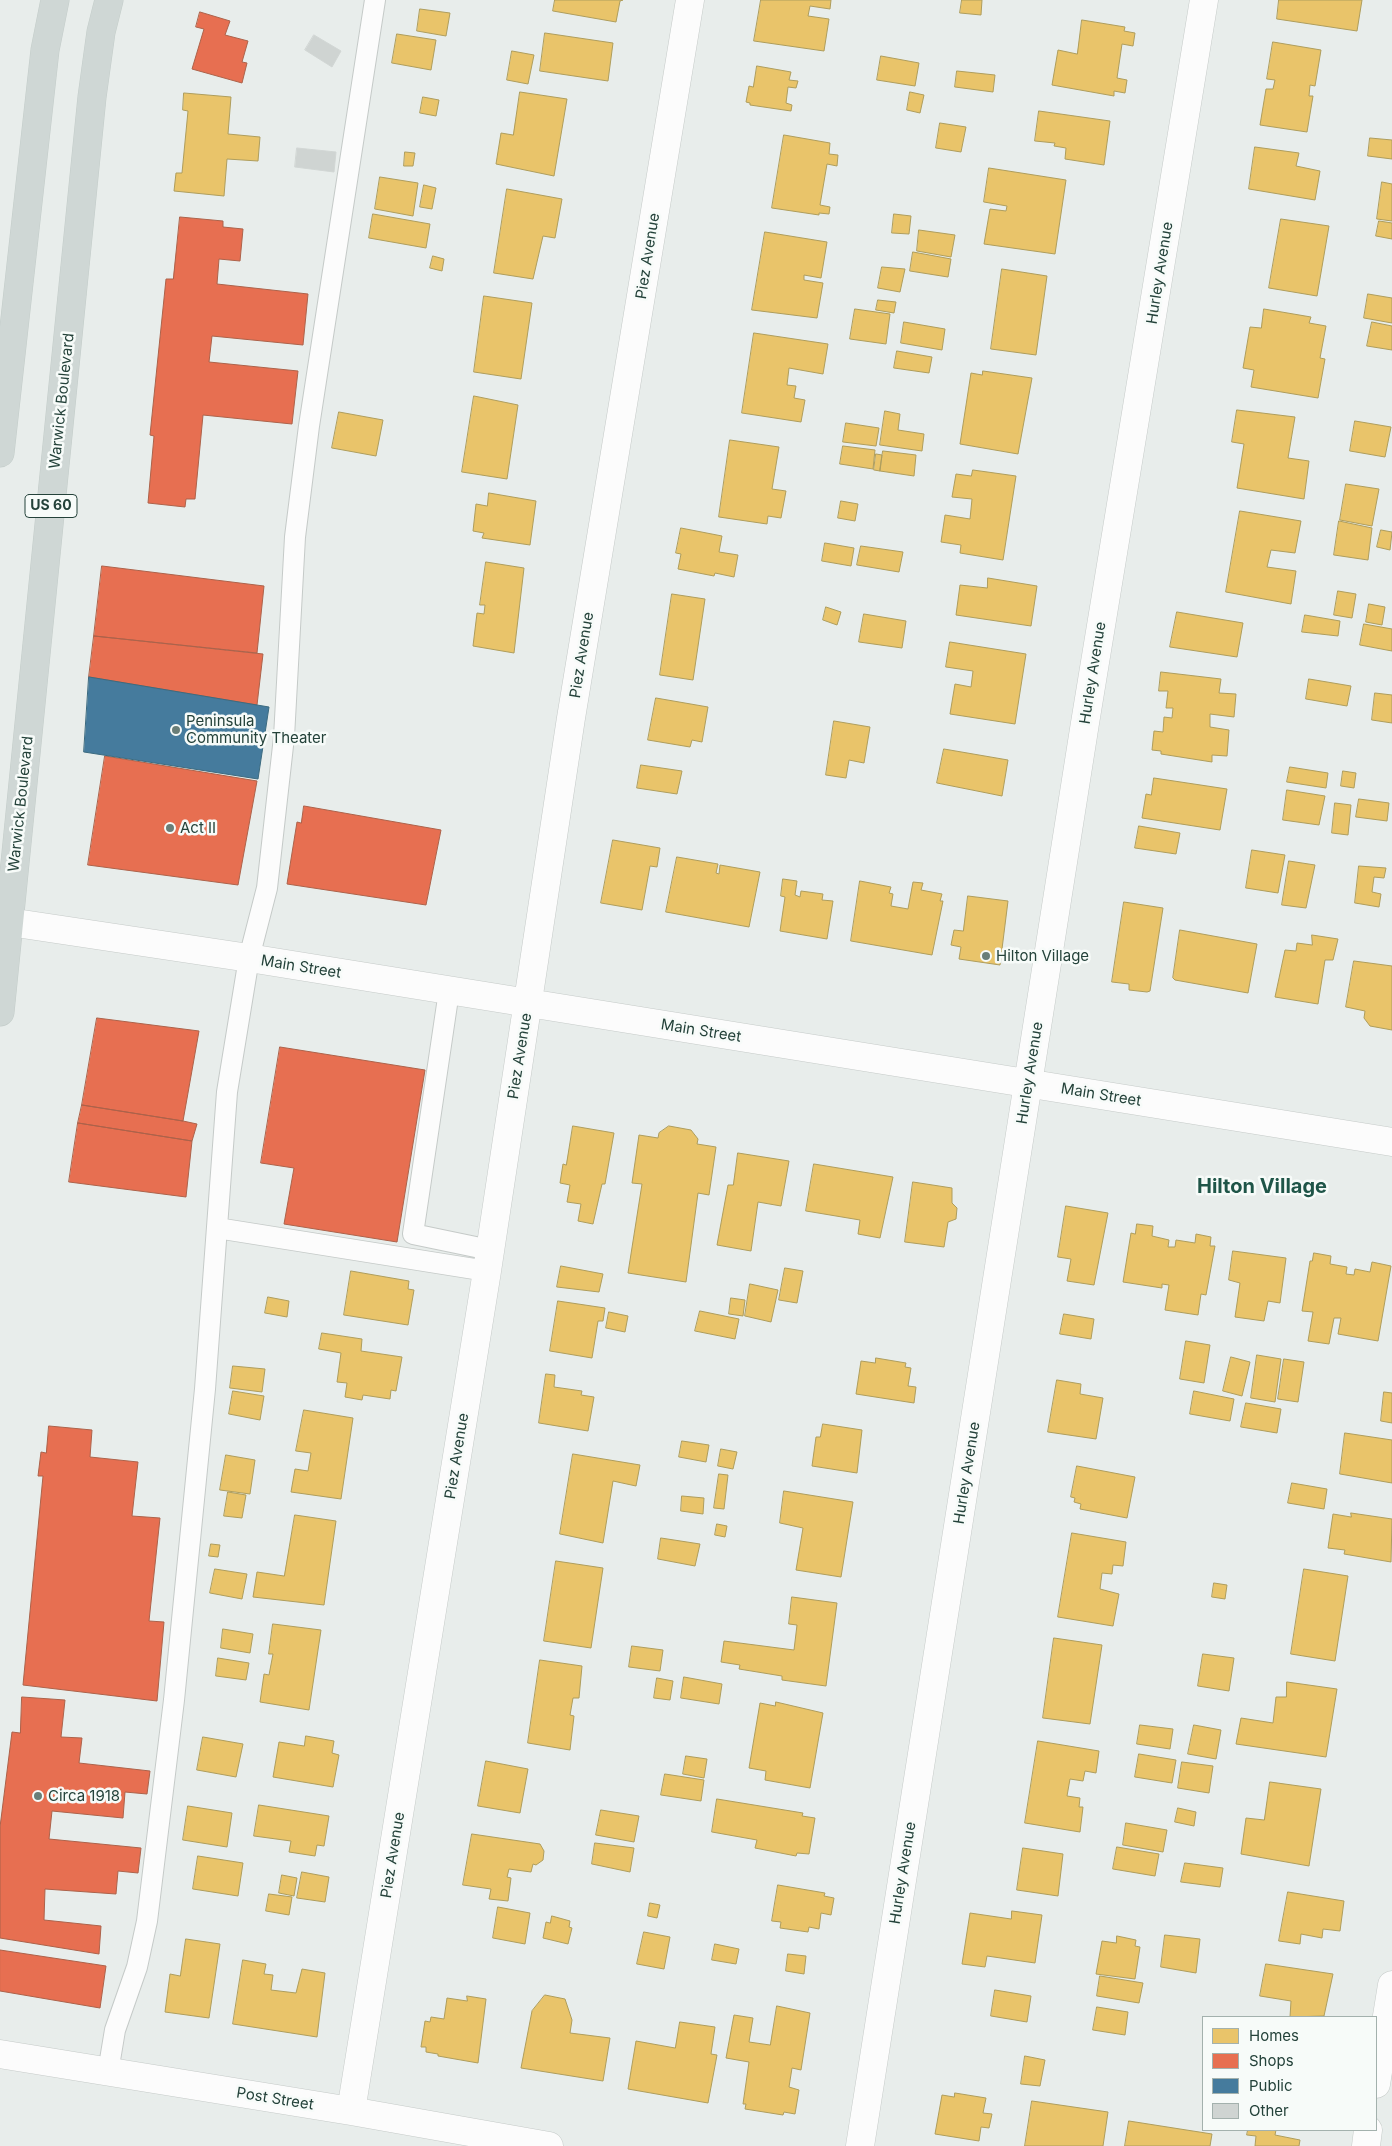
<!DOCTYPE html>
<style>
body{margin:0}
#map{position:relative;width:1392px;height:2146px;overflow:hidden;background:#e8edeb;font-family:Inter,sans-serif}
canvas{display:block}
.legend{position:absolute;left:1202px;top:2016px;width:175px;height:115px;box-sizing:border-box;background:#f7fbf9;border:1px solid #a3b1ad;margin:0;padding:6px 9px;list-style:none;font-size:15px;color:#24423a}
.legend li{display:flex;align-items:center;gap:10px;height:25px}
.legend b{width:25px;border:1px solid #a3b1ad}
</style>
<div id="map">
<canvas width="1392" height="2146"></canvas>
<ul class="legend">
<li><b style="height:14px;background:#e9c46a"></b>Homes</li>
<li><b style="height:14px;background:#e76f51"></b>Shops</li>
<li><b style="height:14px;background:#457b9d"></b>Public</li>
<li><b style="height:14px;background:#cfd4d2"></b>Other</li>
</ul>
</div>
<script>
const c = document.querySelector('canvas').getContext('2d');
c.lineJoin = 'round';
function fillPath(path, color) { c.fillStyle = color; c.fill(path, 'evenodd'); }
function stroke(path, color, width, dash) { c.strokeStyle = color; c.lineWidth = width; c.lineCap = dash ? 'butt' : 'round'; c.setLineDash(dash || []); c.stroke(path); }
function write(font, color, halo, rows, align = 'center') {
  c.font = font + ' Inter,sans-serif'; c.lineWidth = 5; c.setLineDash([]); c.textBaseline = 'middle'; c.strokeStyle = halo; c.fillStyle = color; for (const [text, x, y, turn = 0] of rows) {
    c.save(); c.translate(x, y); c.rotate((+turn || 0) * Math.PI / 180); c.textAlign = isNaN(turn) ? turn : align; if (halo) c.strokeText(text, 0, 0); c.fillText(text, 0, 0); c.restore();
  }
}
const homes = new Path2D(`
 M555 0H623L620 1 616 22 553 11Z
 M761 0H831L830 9 810 6 808 16 829 19 824 51 754 41Z
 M962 0H982L981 15 960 13Z
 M1279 0H1362L1357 31 1277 19Z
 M420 9 450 13 446 36 417 31Z
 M1082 20 1125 27 1124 31 1135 33 1133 46 1122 44 1117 78 1127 80 1125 93 1114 91V96L1052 85 1058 50 1077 54Z
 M545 33 613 43 608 81 540 71Z
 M397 34 436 40 431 70 392 63Z
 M1273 42 1321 50 1315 86 1310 85 1309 96H1313L1307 132 1260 125 1266 89H1273L1275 80 1267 79Z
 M512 51 534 55 528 84 507 80Z
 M881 56 919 63 915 86 877 80Z
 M757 66 791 72 789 80 798 81 796 88 788 87 786 103 792 105 791 111 750 105V103L746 102 749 86 753 87Z
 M957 71 995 75 993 92 955 87Z
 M520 92 567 99 554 176 496 164 501 133 513 135Z
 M910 92 924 95 920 113 907 110Z
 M184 93 231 97 228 134 260 137 258 161 227 159 224 196 174 191 176 173H182L188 111 183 110Z
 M423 97 439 100 436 116 420 113Z
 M1039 111 1110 121 1104 165 1065 159 1066 148 1054 146 1055 143 1035 141Z
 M940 123 966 127 961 152 936 148Z
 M784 135 830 143 829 154 838 155 837 166 827 164 820 205 830 207 829 214 819 213V215L772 208Z
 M1370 138 1392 140V159L1368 156Z
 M1255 147 1299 153 1296 166 1320 171 1315 200 1249 189Z
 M405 152 415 153 413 166H404Z
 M989 168 1066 180 1055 254 984 244 990 209 1006 211 1007 206 984 202Z
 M380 177 418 183 413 216 375 209Z
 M1382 182 1392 184V221L1377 219Z
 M424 185 436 188 432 209 420 207Z
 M507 189 562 199 555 238 543 236 533 279 494 273Z
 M373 214 430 224 426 248 369 238Z
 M894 214 911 216 909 234 892 233Z
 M1281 219 1329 226 1317 296 1269 288Z
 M1379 221 1392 223V239L1376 236Z
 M919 230 955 235 951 257 917 251Z
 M765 232 827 242 821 278 804 275V280L823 283 817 318 752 310Z
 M913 252 951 259 948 277 910 271Z
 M433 256 444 259 442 271 430 268Z
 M882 267 905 269 900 292 878 288Z
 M1002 269 1047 276 1036 355 991 349Z
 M1368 294 1392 298V323L1364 318Z
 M484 296 532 303 521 379 474 372Z
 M878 300 896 302 894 313 876 310Z
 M855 309 890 314 886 344 850 339Z
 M1264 309 1311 317 1309 323 1326 326 1320 358 1325 359 1318 398 1251 387 1254 370 1243 368 1250 327 1261 328Z
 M904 322 945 329 942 350 901 343Z
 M1372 322 1392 326V350L1367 346Z
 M754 333 828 344 823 374 789 368 787 385 796 386 794 398 805 400 801 422 742 413Z
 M897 351 932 357 929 373 894 368Z
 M983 371 1032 378 1018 454 960 444 971 373 982 375Z
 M474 396 518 405 507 479 462 472Z
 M1237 410 1295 417 1288 458 1309 461 1304 499 1237 488 1244 444 1232 442Z
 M885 411 900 414 898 430 924 434 922 451 880 445Z
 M339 412 383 420 376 456 332 448Z
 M1355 421 1391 427 1385 457 1350 451Z
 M846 423 879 428 876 446 843 442Z
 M730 440 779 447 772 489 786 491 781 518 768 516 767 524 719 517Z
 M843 446 875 450 873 469 840 464Z
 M883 451 916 455 914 476 880 471Z
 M876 454 882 455 880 471 874 470Z
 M973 470 1016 476 1003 560 960 553 961 545 941 542 945 515 970 519 972 499 952 497 956 474 971 476Z
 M1346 484 1379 489 1372 526 1340 520Z
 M489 493 536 501 530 545 482 538 484 533 473 531 476 504 487 506Z
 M841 501 858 504 855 521 838 518Z
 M1240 511 1301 521 1295 553 1271 550 1267 567 1296 571 1291 604 1226 592Z
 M1339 521 1372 528 1368 560 1334 555Z
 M681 528 722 536 719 552 738 555 734 577 715 573 714 576 678 569 681 554 676 553Z
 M1381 530 1392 532 1390 550 1377 547Z
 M825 543 854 548 851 566 822 561Z
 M861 546 903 552 899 572 857 565Z
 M486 562 524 568 514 653 473 646 477 613 484 614 485 605H480Z
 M988 578 1037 586 1031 626 956 615 960 585 987 588Z
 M1338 591 1356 594 1352 618 1334 615Z
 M672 594 705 599 693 680 660 675Z
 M1369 604 1385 607 1382 625 1366 622Z
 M826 607 841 612 837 625 823 620Z
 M1177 612 1243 623 1237 657 1170 647Z
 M864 614 906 621 902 648 859 642Z
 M1305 615 1340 621 1338 636 1302 632Z
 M1364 624 1392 629V651L1360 645Z
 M950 642 1026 654 1015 724 950 714 955 684 971 687 973 671 946 667Z
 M1161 672 1221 679 1219 693 1236 694 1234 717 1210 714V727L1229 730 1227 756 1212 755V762L1161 754V751L1152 750 1154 731 1163 732 1164 717 1172 718 1173 708H1166L1168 691H1159Z
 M1309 679 1351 686 1347 706 1306 699Z
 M1375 693 1392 695V723L1372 720Z
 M656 698 708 707 702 742 692 740 690 747 648 740Z
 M834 721 870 727 864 763 849 760 846 778 826 775Z
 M944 749 1008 760 1002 796 937 783Z
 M641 765 682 771 677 794 637 788Z
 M1290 767 1328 773 1326 788 1287 782Z
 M1343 771 1356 773 1354 788 1341 786Z
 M1154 778 1227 789 1220 830 1142 818 1146 794 1151 795Z
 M1287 790 1325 796 1319 825 1283 820Z
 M1359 799 1389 803 1387 821 1356 817Z
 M1335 803 1351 805 1348 835 1332 833Z
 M1139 826 1180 833 1176 854 1135 848Z
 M613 840 660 848 657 867 650 866 642 910 601 903Z
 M1252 850 1285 855 1278 893 1246 888Z
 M677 857 718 864 716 873 719 874 720 865 760 872 749 927 666 912Z
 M1289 861 1315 865 1306 908 1282 905Z
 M1359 866 1386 868 1384 878 1374 877 1372 892 1381 894 1379 907 1355 903Z
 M783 879 797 881 795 895 800 897 801 891 823 894 822 900 833 901 827 939 780 931 785 897 781 896Z
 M860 881 891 887 889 893 893 894 891 906 908 909 913 882 923 883 921 890 942 894 940 901H943L932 955 851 941Z
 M968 896 1008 901 1000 965 959 959 961 947 951 945 954 930 963 931Z
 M1124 902 1163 908 1150 991 1147 992 1129 990V984L1112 982Z
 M1180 930 1257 944 1248 993 1175 980 1173 978Z
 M1312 935 1338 939 1333 960H1325L1318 1004 1275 997 1285 950 1296 951 1297 943 1312 945Z
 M1354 961 1392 966V1030L1370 1026 1364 1018 1365 1011 1346 1007Z
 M573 1126 614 1133 605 1184H602L593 1224 578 1221 581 1204 567 1202 570 1185 560 1183 563 1164 566 1165Z
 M669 1126 691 1130 698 1139 697 1144 716 1147 709 1195 698 1193 686 1282 628 1273 642 1184 632 1183 639 1135 658 1138 659 1133Z
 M738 1153 789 1161 781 1206 758 1202 751 1251 717 1245 728 1185H733Z
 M814 1164 893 1177 880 1238 858 1234 860 1220 806 1211Z
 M913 1182 952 1188V1203L957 1208 956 1219 948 1222 944 1247 905 1242Z
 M1066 1206 1108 1213 1094 1285 1067 1281 1071 1259 1058 1257Z
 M1137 1224 1153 1226 1152 1236 1169 1240 1168 1247H1175L1176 1240 1195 1243 1196 1234 1211 1237 1210 1246H1215L1206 1295 1201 1294 1198 1315 1165 1310 1169 1285 1162 1284V1288L1123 1282 1131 1233 1135 1234Z
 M1233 1251 1286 1258 1280 1303 1268 1301 1264 1321 1235 1317 1240 1283 1229 1280Z
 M1314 1253 1331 1256 1330 1264 1347 1267 1346 1274 1354 1275 1355 1269 1370 1272 1372 1262 1391 1266 1378 1341 1338 1334 1341 1318H1334L1329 1344 1308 1341 1313 1312 1302 1311 1310 1261H1312Z
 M561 1266 603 1274 599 1292 557 1287Z
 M785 1268 803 1271 797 1303 779 1300Z
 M351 1271 409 1281 408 1289 414 1290 408 1325 344 1315Z
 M750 1284 778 1290 771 1322 745 1316Z
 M268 1297 289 1301 287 1317 265 1313Z
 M731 1298 745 1300 743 1316 729 1314Z
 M558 1301 605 1308 603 1321H598L592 1358 550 1351Z
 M700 1311 739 1319 735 1339 695 1331Z
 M609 1312 628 1316 625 1332 606 1328Z
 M1064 1314 1094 1319 1091 1339 1060 1334Z
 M322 1333 362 1339 361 1351 402 1357 396 1391 391 1390 390 1399 363 1395 362 1400 345 1397 347 1383 337 1382 341 1353 319 1349Z
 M1186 1341 1210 1345 1204 1383 1180 1379Z
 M1257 1355 1281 1359 1275 1402 1251 1398Z
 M1231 1357 1250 1362 1242 1396 1223 1391Z
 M876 1358 906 1363 905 1367 911 1368 908 1386 916 1387 914 1403 856 1394 861 1361 875 1363Z
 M1284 1359 1304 1362 1298 1402 1278 1399Z
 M233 1366 265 1369 262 1392 230 1388Z
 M546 1374 555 1375 554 1387 582 1391 581 1395 594 1397 588 1431 539 1423Z
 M1057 1380 1081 1384 1080 1394 1103 1398 1096 1439 1048 1432Z
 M233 1391 264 1396 260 1420 229 1414Z
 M1194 1391 1234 1399 1230 1421 1190 1414Z
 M1384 1392 1392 1393V1423L1381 1421Z
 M1246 1403 1281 1409 1277 1433 1241 1427Z
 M304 1410 353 1418 341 1499 291 1492 295 1469 308 1471 311 1453 296 1451Z
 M823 1424 862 1430 857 1473 812 1466 816 1437H820Z
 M1345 1433 1392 1440V1483L1340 1474Z
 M682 1441 709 1445 706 1462 679 1457Z
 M721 1449 737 1452 733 1469 718 1466Z
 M573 1454 640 1465 636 1486 613 1481 603 1543 560 1534Z
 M226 1455 255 1460 250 1494 220 1490Z
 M1077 1466 1135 1477 1127 1518 1080 1509 1081 1504 1074 1502 1075 1498 1071 1497Z
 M719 1474 728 1475 724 1509 714 1508Z
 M1292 1483 1327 1489 1324 1509 1288 1503Z
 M784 1491 853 1502 841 1577 796 1570 803 1528 780 1523Z
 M228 1492 246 1495 242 1518 224 1516Z
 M682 1496 704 1498 703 1514 681 1511Z
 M1351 1513 1392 1519 1391 1562 1344 1554 1345 1550 1328 1548 1333 1514 1351 1517Z
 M295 1515 336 1521 324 1605 253 1597 257 1572 284 1576Z
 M717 1524 727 1526 725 1537 715 1535Z
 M1072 1533 1126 1542 1123 1566 1113 1565 1112 1574 1102 1573 1100 1589 1119 1594 1113 1626 1058 1617Z
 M661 1538 700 1544 695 1566 658 1559Z
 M211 1544 220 1545 218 1557 209 1556Z
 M556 1561 603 1568 591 1648 544 1641Z
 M215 1569 247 1574 242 1599 210 1593Z
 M1304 1569 1348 1576 1335 1661 1291 1654Z
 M1214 1583 1227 1585 1225 1599 1212 1597Z
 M792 1597 837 1603 826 1686 782 1680V1676L739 1669 740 1665 721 1662 724 1641 794 1650 797 1625 789 1624Z
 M273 1624 321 1630 309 1710 260 1702 264 1674 269 1675 273 1654H269Z
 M223 1629 253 1634 250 1653 221 1648Z
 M1054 1638 1102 1645 1090 1724 1043 1718Z
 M632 1646 663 1650 660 1671 629 1667Z
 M1203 1654 1234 1658 1229 1691 1198 1686Z
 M218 1658 249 1663 246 1680 216 1676Z
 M540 1660 582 1666 579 1698H573L570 1715 574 1716 570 1750 528 1743Z
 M684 1677 722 1684 719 1704 681 1698Z
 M657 1678 673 1681 670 1700 654 1698Z
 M1287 1682 1337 1689 1326 1757 1236 1744 1241 1718 1273 1723 1276 1697H1286Z
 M776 1702 823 1713 810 1788 765 1780 766 1771 749 1768 760 1703 775 1706Z
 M1140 1725 1173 1729 1170 1749 1137 1744Z
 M1194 1725 1221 1730 1216 1759 1188 1754Z
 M306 1736 334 1741 332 1753 339 1755 333 1787 273 1777 279 1742 304 1746Z
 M203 1737 243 1744 236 1777 197 1770Z
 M1038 1741 1099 1751 1096 1773 1085 1771 1083 1781 1070 1779 1067 1796 1080 1798 1079 1807H1083L1080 1832 1025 1823Z
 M1139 1754 1176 1760 1172 1783 1135 1777Z
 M686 1756 707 1759 704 1778 683 1774Z
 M486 1761 528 1769 520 1813 478 1806Z
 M1182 1762 1213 1766 1209 1793 1178 1788Z
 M665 1774 704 1780 701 1801 661 1795Z
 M1270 1782 1321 1789 1309 1866 1241 1854 1246 1818 1264 1820Z
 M717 1799 803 1813 802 1816 815 1818 809 1854 797 1853 796 1856 755 1848 757 1840 712 1832Z
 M259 1805 329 1816 324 1846 317 1845 315 1856 289 1852 291 1841 254 1836Z
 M188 1806 232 1813 227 1847 183 1840Z
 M1178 1808 1196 1812 1194 1826 1175 1822Z
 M601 1810 639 1816 634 1842 596 1835Z
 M1126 1823 1167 1830 1163 1852 1123 1845Z
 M472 1834 540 1844 544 1851 543 1860 536 1865 533 1864 531 1872 509 1869 507 1877 511 1878 508 1901 489 1899 491 1889 463 1885Z
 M595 1843 634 1848 630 1872 592 1864Z
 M1117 1847 1159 1854 1155 1876 1113 1869Z
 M1023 1848 1063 1854 1058 1896 1017 1890Z
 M198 1856 243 1863 238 1896 193 1889Z
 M1185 1863 1223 1868 1220 1887 1181 1882Z
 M302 1872 329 1877 325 1902 297 1898Z
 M282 1875 297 1878 294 1896 279 1893Z
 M778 1885 825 1893 824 1896 834 1898 831 1915 821 1913 819 1929 809 1927 808 1932 780 1928 781 1922 772 1921Z
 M1288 1892 1344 1901 1340 1931 1323 1929 1322 1938 1301 1934 1300 1944 1279 1941Z
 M269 1894 292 1897 289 1915 266 1911Z
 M650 1903 660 1905 657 1918 648 1916Z
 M498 1907 530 1913 525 1944 493 1938Z
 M1012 1911 1042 1915 1035 1963 987 1956 985 1967 962 1964 970 1913 1011 1919Z
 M552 1916 570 1921 569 1927 572 1928 568 1944 543 1938 546 1922 550 1923Z
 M644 1932 670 1937 664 1969 637 1964Z
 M1165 1935 1200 1939 1196 1973 1161 1967Z
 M1117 1936 1136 1940 1135 1946 1140 1947 1135 1979 1096 1974 1102 1941 1116 1943Z
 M186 1939 220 1944 209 2018 165 2012 170 1974 180 1976Z
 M715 1944 739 1949 736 1964 712 1960Z
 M788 1954 806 1956 804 1974 786 1971Z
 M243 1960 266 1964 264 1974 273 1975 271 1990 296 1993 302 1969 325 1973 317 2037 233 2024Z
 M1266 1964 1333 1974 1324 2016 1290 2017 1291 2001 1260 1996Z
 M1100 1976 1143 1983 1139 2003 1097 1996Z
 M995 1990 1031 1996 1027 2022 991 2016Z
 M545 1995 565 1999 572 2020 570 2033 610 2038 603 2081 521 2068 532 2011Z
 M467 1996 486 1999 478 2063 438 2056V2054L426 2052V2047H421L425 2021 430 2022 431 2017 444 2019 447 1998 467 2001Z
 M777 2006 810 2013 801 2070 792 2068 789 2087 799 2090 795 2114 784 2112 783 2115 745 2109 746 2104H743L749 2062 726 2058 734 2015 753 2018 749 2042 770 2045Z
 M1097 2007 1128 2012 1125 2035 1093 2030Z
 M680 2022 715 2027 711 2054 717 2055 708 2103 628 2089 636 2041 675 2048Z
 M1025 2056 1045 2060 1040 2086 1021 2084Z
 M955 2093 986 2098 983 2113 992 2114 989 2128 981 2127 979 2141 935 2134 942 2095 954 2097Z
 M1032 2101 1108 2112 1103 2146H1025Z
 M1129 2121 1212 2134 1210 2146H1125Z
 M1248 2130H1276L1275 2135 1300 2140 1299 2146H1255L1256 2136 1247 2135Z`);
fillPath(homes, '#e9c46a');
stroke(homes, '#ae9d5c', 1);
const shops = new Path2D(`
 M200 12 230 21 225 35 248 41 242 62 247 63 242 83 192 69 204 29 196 27Z
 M180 217 223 221V227L243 229 240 261 219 259 217 284 308 294 303 345 212 336 209 362 298 371 292 424 203 415 195 499H186L185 507 148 503 154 436 150 435 166 279H173Z
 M102 566 264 586 257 653 94 636Z
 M94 636 263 654 257 705 89 677Z
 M105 756 257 781 238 885 88 865Z
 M304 806 441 830 426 905 287 884 297 822 301 823Z
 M97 1018 199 1031 183 1121 82 1105Z
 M280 1047 425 1070 397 1242 284 1224 294 1168 261 1163Z
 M82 1105 183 1121 197 1124 192 1141 78 1123Z
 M78 1123 192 1141 186 1197 69 1182Z
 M49 1426 92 1430 90 1457 138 1462 132 1516 160 1518 149 1621 164 1622 157 1701 23 1685 43 1476H38L41 1452 46 1453Z
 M22 1697 65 1700 61 1737 82 1738 79 1763 150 1771 147 1794 125 1792 123 1818 52 1811 49 1839 141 1848 138 1873 118 1871 116 1894 45 1889 44 1920 101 1926 99 1954 0 1938V1827L12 1732 20 1733Z
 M0 1950 106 1966 100 2008 0 1991Z`);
fillPath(shops, '#e76f51');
stroke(shops, '#ac624a', 1);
const public = new Path2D(`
 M89 677 269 707 258 779 84 752Z`);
fillPath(public, '#457b9d');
stroke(public, '#3b6a7f', 1);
const building = new Path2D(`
 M314 35 341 51 332 67 305 50Z
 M297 148 336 152 334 172 295 167Z`);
fillPath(building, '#cfd4d2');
stroke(building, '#d1d6d4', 1);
const service = new Path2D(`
 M449 991 413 1234 490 1250
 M217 1228 487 1271
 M108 2072 115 2030 137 1967 147 1921 174 1700 205 1389 227 1092 249 958 267 888 284 737 295 537 309 426 375 0`);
const minor = new Path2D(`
 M9 922 249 958 1392 1142
 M0 2054 351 2111 549 2146
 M1376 2084 1392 1985
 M351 2111 487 1271 571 718 690 0
 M860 2146 1085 723 1204 0
 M1366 2146 1368 2130`);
const primary = new Path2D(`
 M0 453 45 50 55 0
 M0 1012 92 97 101 32 109 0`);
stroke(service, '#c5cac8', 22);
stroke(minor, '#c5cac8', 29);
stroke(primary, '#c3ccc9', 29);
stroke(service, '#fcfcfc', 20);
stroke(minor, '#fcfcfc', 28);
stroke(primary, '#cfd7d5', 28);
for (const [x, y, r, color] of [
 [176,730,5,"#697e78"],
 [170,828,5,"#697e78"],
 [986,956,5,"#697e78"],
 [38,1796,5,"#697e78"]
]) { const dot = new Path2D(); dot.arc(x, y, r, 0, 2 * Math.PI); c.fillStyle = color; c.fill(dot); stroke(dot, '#f7fbf9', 2); }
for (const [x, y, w] of [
 [51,506,52]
]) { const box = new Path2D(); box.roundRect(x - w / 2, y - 11.5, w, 23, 4); c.fillStyle = '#f7fbf9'; c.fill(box); stroke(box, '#24423a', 1); }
write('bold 14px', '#24423a', null, [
 ["US 60",51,506]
]);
write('15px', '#24423a', '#f7fbf9', [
 ["Piez Avenue",648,256,-81],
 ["Hurley Avenue",1160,273,-81],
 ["Warwick Boulevard",62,401,-84],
 ["Piez Avenue",582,655,-81],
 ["Hurley Avenue",1093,673,-81],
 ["Warwick Boulevard",21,804,-84],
 ["Main Street",301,967,9],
 ["Main Street",701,1031,9],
 ["Piez Avenue",520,1056,-81],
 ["Hurley Avenue",1030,1073,-81],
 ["Main Street",1101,1095,9],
 ["Piez Avenue",457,1456,-81],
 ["Hurley Avenue",967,1473,-81],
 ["Piez Avenue",393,1855,-81],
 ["Hurley Avenue",903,1873,-81],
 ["Post Street",275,2099,9]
]);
write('15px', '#24423a', '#f7fbf9', [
 ["Peninsula",186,721],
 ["Community Theater",186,738],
 ["Act II",180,828],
 ["Hilton Village",996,956],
 ["Circa 1918",48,1796]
], 'left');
write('bold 20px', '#1f5548', '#f7fbf9', [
 ["Hilton Village",1262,1187]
]);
</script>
